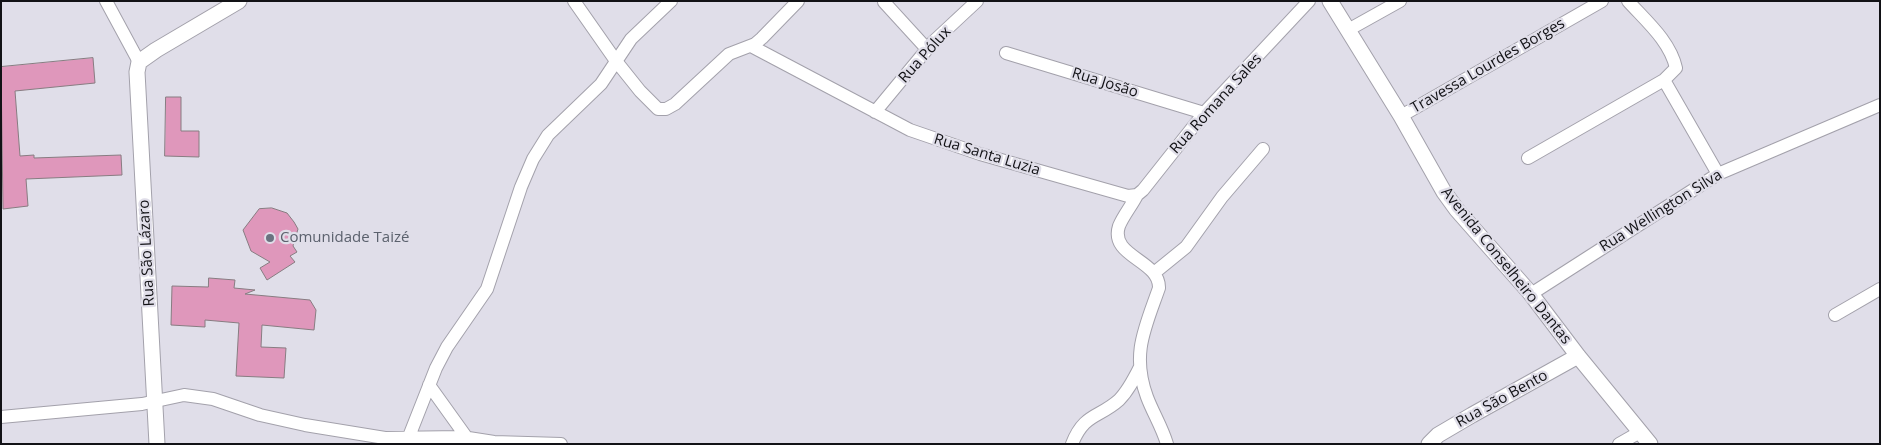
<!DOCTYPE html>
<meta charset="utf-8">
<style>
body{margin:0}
#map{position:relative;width:1881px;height:445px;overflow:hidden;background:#e0dee9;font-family:"Open Sans",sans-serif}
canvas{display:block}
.frame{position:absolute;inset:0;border:2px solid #121216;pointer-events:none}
</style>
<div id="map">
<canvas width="1881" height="445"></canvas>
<div class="frame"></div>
</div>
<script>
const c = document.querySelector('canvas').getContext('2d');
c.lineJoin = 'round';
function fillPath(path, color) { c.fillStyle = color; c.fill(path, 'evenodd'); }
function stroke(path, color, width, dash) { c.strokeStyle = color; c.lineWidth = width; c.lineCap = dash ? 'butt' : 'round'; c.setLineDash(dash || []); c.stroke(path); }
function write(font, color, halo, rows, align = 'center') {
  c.font = font + ' "Open Sans",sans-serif'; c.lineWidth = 4.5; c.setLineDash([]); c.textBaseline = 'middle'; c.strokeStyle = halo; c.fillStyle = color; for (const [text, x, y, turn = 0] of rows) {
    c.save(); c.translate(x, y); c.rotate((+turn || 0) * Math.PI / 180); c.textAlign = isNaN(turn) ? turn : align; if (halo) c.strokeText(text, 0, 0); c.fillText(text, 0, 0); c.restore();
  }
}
const building = new Path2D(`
 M93 58 95 83 15 91 20 156 34 155V158L121 155 122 175 26 179 28 206 3 209 1 67Z
 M166 97H181V131H199V157L165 156Z
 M272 208 287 213 294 222 298 229 293 246 297 252 290 256 295 262 267 280 260 268 270 262 251 251 243 230 259 209Z
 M209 278 235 280 234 288 255 290 245 294 310 300 316 310 314 330 262 325 261 347 286 348 284 378 236 376 239 323 205 320V327L171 325 172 286 208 287Z`);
fillPath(building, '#df97bb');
stroke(building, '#877c81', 1);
const minor = new Path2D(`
 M106 1 139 62
 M574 1 616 61 640 91 658 109H666L675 104 729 54 755 44 762 38 798 1
 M885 1 884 2 927 49
 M1628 1C1646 21 1670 41 1676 68L1664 80
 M1348 30 1400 1
 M751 46 910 130 980 154 1128 196 1137 195 1143 190 1204 113 1309 1
 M1006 53 1204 113
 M875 112 933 42 977 1
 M1401 116 1602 1
 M1528 158 1664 80 1718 174
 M1137 195C1132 205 1123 216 1119 226 1109 257 1160 260 1159 288 1145 328 1131 354 1147 397 1153 413 1162 427 1167 444
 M1154 273 1186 247 1222 197 1263 149
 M1531 294 1718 174 1880 105
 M1835 315 1880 289
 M429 385 467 438
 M1 417 142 404 184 395 213 399 260 415 305 425 385 438 462 437 494 442 561 444
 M408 439 436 368 447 347 487 289 521 187 533 159 548 135 601 84 631 39 671 1
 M1072 444C1084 413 1099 418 1119 400 1128 391 1134 379 1140 367
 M1619 444 1640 432`);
const tertiary = new Path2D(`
 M1330 1 1401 116 1444 192 1457 210 1531 294 1578 356 1650 444
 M157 444 137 72 139 62 156 50 239 1
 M1429 444 1438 435 1472 415 1578 356`);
stroke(minor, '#a3a1ab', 14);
stroke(tertiary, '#a3a1ab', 17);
stroke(minor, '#fff', 12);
stroke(tertiary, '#fff', 15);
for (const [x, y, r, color] of [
 [270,238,5,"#6b7280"]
]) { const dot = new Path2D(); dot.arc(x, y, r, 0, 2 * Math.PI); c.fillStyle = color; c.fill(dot); stroke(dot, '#e0dee9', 2); }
write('15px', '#121216', '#e0dee9', [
 ["Rua Pólux",925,55,-48],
 ["Travessa Lourdes Borges",1488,66,-30],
 ["Rua Josão",1105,83,17],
 ["Rua Romana Sales",1216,104,-48],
 ["Rua Santa Luzia",987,155,17],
 ["Rua Wellington Silva",1661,211,-32],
 ["Rua São Lázaro",147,253,-93],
 ["Avenida Conselheiro Dantas",1506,266,51],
 ["Rua São Bento",1502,399,-29]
]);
write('15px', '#5b616d', '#e0dee9', [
 ["Comunidade Taizé",280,238]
], 'left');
</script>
